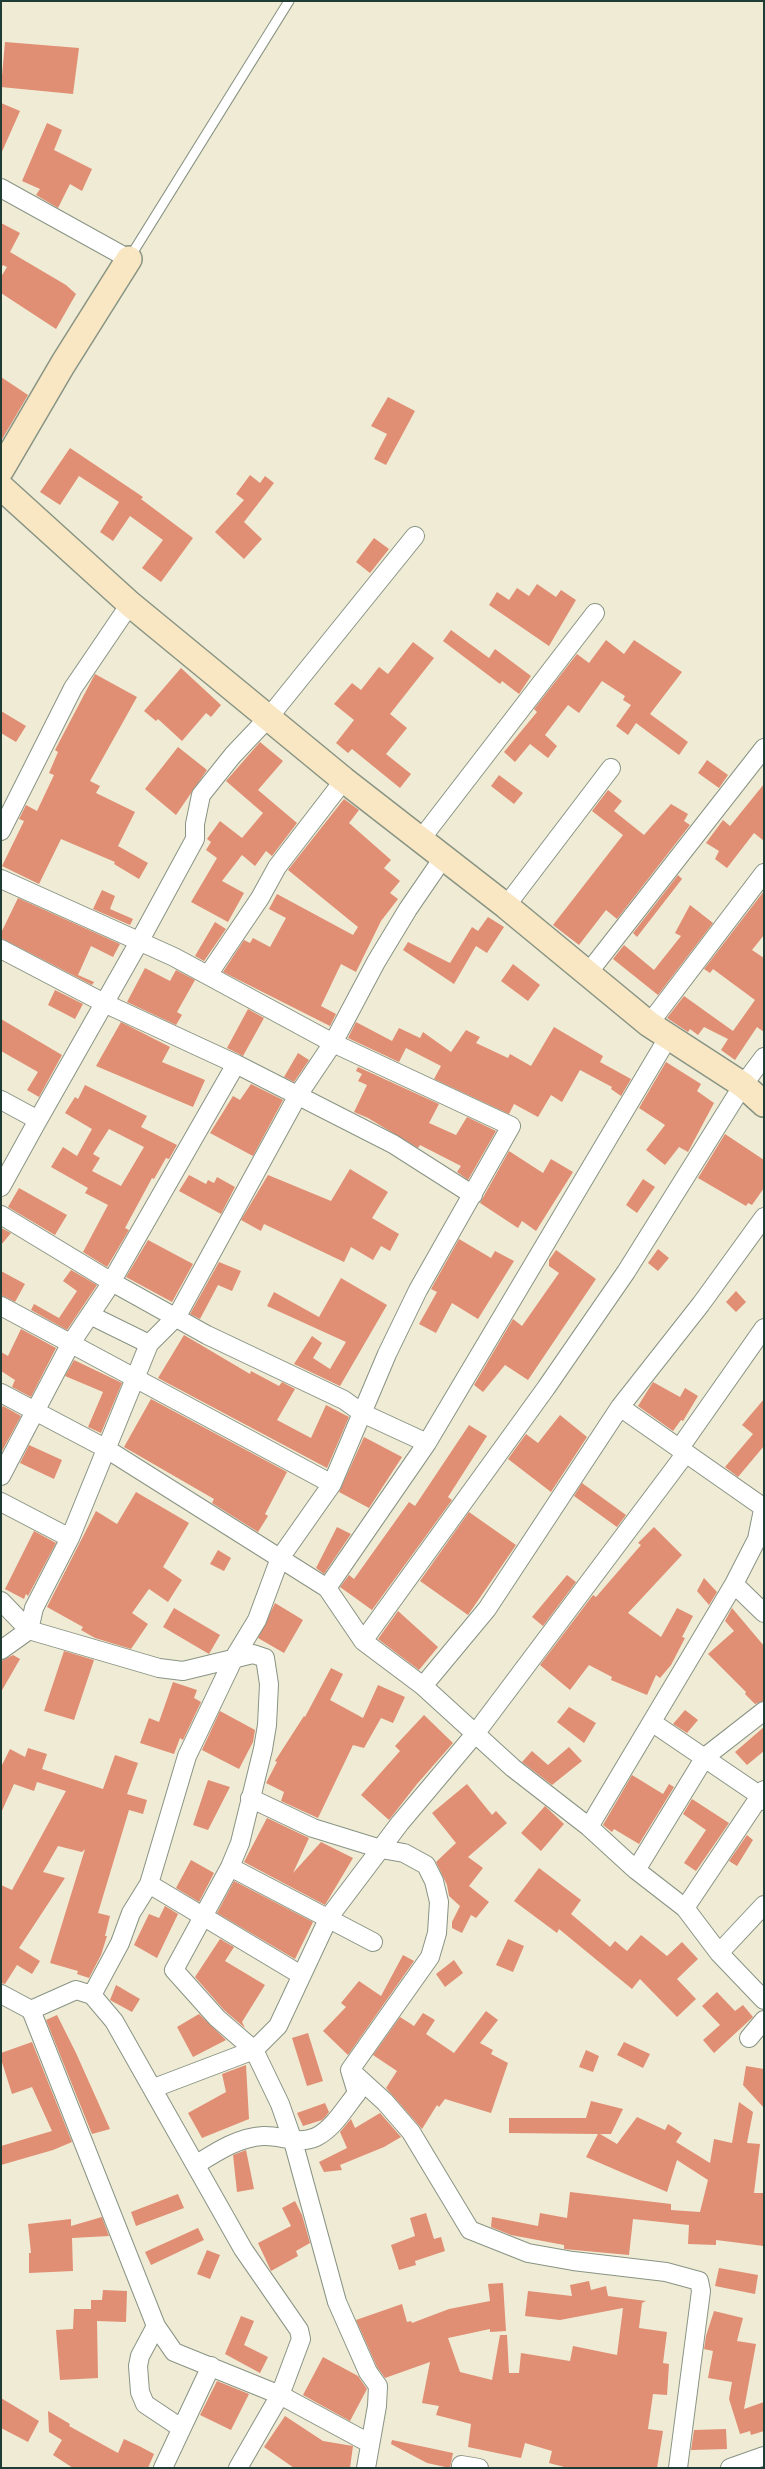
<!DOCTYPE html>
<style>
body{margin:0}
#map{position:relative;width:765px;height:2469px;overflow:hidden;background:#f0ebd4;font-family:Delius,sans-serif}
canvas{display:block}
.frame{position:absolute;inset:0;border:2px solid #1f3d34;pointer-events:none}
</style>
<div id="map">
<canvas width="765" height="2469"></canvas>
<div class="frame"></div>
</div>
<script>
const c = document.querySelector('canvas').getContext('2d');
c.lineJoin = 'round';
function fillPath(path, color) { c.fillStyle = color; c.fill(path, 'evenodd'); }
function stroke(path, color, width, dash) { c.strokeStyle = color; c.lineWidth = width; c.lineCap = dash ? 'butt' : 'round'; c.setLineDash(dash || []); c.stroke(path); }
fillPath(new Path2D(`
 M5 42 79 48 73 94 1 87Z
 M1 103 20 111 1 154Z
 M47 123 62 130 54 150 92 169 82 191 70 184 58 208 36 195 40 189 22 181Z
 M1 223 20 233 10 252 66 285 76 294 56 329 1 293V277L7 267 3 265 1 268Z
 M1 377 28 395 1 441Z
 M388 397 415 411 386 465 374 459 387 434 371 426Z
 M70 448 143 497 141 499 193 538 161 582 142 568 163 540 130 516 113 541 100 532 119 502 79 476 60 505 40 492Z
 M250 475 260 483 265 476 274 483 244 522 262 539 244 559 215 532 244 500 236 494Z
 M374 538 389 549 370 573 356 562Z
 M537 584 556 597 561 590 576 600 549 646 489 605 497 592 509 600 517 588 529 596Z
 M451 630 489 658 495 649 531 676 519 694 502 681 500 684 443 641Z
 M606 640 624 654 634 640 682 672 650 714 688 742 679 755 636 723 628 735 616 726 631 705 623 700 625 696 602 681 579 713 568 705 545 735 557 746 548 758 530 744 515 762 504 752 537 712 534 709 577 654 589 663Z
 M413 642 434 658 390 714 407 728 386 754 411 774 400 788 352 749 348 753 336 743 354 720 334 704 352 683 361 690 379 667 388 674Z
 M181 668 221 705 211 717 206 713 182 741 158 719 156 721 144 711Z
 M95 674 137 697 90 781 100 786 96 793 135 812 118 846 148 863 139 879 114 864 115 862 61 839 39 884 2 866 24 821 19 819 26 805 37 811 54 775 49 773 58 752 55 750Z
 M1 711 26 726 16 742 1 733Z
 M260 742 283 761 258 790 297 823 272 856 266 851 255 866 242 855 222 881 244 893 228 922 191 902 217 858 206 850 211 842 207 839 220 821 242 838 263 813 226 781Z
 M178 747 207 770 176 815 145 789Z
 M707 760 728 775 719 788 698 773Z
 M499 775 523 793 514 804 491 786Z
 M764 784V841L754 833 727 868 715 859 719 851 706 843 723 820 730 826Z
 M608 790 622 801 614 811 644 835 671 804 688 814 684 821 690 825 617 919 606 910 579 945 553 925 623 835 592 811Z
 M344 799 359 810 349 823 391 860 384 868 400 881 390 893 398 899 381 921 356 972 341 964 321 1006 336 1014 330 1026 223 972 244 940 250 943 253 938 270 947 286 918 269 909 277 894 353 935 358 927 288 870Z
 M678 875 682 879 637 937 633 933Z
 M102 890 115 896 110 909 133 919 130 925 93 909Z
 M764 891V935L752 950 764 958V1032L757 1027 735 1060 721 1050 728 1039 704 1027 698 1035 690 1029 688 1032 667 1018 684 996 733 1031 755 1000 713 969 710 973 704 969Z
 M18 898 120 944 113 957 91 946 78 975 94 982 92 985 1 938V933Z
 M690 905 713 923 658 995 613 959 624 945 654 970 681 936 675 933Z
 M488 917 504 927 487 953 476 946 454 984 403 950 408 942 450 963 472 927 478 931Z
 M215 922 226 929 204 961 195 956Z
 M513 964 540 985 528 1001 501 981Z
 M145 968 170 981 176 970 195 980 177 1012 182 1015 176 1025 127 1002Z
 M55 990 83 1004 75 1019 48 1005Z
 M248 1009 264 1018 243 1056 227 1048Z
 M1 1019 62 1055 39 1097 27 1090 38 1072 1 1051Z
 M121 1022 170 1047 162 1062 205 1080 193 1107 96 1066Z
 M356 1022 392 1041 399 1028 420 1038 423 1032 451 1052 466 1030 480 1037 476 1043 508 1058 510 1054 531 1066 554 1027 603 1056 600 1062 631 1079 621 1096 611 1089 612 1087 580 1070 562 1102 551 1095 538 1117 514 1104 509 1114 434 1079 441 1066 406 1048 399 1062 348 1038Z
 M298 1053 309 1060 294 1082 284 1077Z
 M666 1062 701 1084 697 1091 714 1103 688 1152 679 1147 665 1165 646 1150 665 1125 639 1108Z
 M358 1067 439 1104 429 1123 456 1135 467 1117 496 1131 468 1180 457 1172 461 1166 420 1145 418 1148 368 1118 354 1112 367 1085 358 1081 362 1074 356 1071Z
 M251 1084 283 1100 253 1156 210 1133 233 1096 240 1100Z
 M85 1085 147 1116 141 1127 177 1145 169 1159 166 1158 154 1179 152 1178 125 1228 129 1230 107 1267 83 1252 108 1205 85 1193 88 1188 51 1167 63 1147 77 1156 92 1129 65 1113 75 1097 78 1099ZM109 1129 144 1147 121 1186 92 1171 100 1158 93 1154Z
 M725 1134 764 1160V1188L752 1205 748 1203 746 1206 698 1178Z
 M509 1151 543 1173 551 1159 573 1172 536 1231 522 1221 518 1228 480 1203Z
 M350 1169 388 1192 372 1218 399 1234 390 1251 381 1246 373 1260 351 1247 344 1262 264 1224 261 1231 241 1220 268 1175 331 1201Z
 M189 1175 206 1184 208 1180 214 1183 217 1177 235 1187 221 1214 179 1191Z
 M643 1179 655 1187 637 1213 626 1205Z
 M19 1188 67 1215 55 1235 8 1207Z
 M1 1228 11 1233 1 1245Z
 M459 1239 491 1258 495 1251 514 1261 478 1319 452 1303 436 1333 419 1324 437 1292 431 1289Z
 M148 1240 193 1264 172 1302 126 1277Z
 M658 1249 669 1258 658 1271 648 1263Z
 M556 1250 596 1279 528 1380 505 1365 483 1392 474 1385 513 1319 522 1326 559 1273 549 1266V1260Z
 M219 1262 241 1271 232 1291 218 1285 200 1319 190 1314Z
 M71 1270 97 1285 67 1330 31 1310 34 1304 59 1318 77 1291 63 1281Z
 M1 1271 25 1284 15 1302 1 1295Z
 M341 1278 387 1305 340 1386 294 1364 312 1336 322 1343 313 1358 330 1369 346 1342 267 1306 274 1292 319 1317Z
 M736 1291 746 1302 736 1312 726 1302Z
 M21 1329 56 1348 31 1397 12 1387 15 1380 1 1371V1352L8 1356Z
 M184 1335 250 1374 251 1371 279 1386 282 1382 295 1389 277 1420 311 1438 326 1405 349 1417 327 1468 158 1378Z
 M74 1360 122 1383 101 1433 88 1427 103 1392 65 1376Z
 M653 1382 680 1397 685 1388 698 1396 683 1421 681 1420 673 1431 638 1406Z
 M151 1399 287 1472 265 1514 268 1516 258 1532 212 1503 214 1499 124 1447Z
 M764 1399V1446L738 1477 725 1467 753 1434 742 1425Z
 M3 1406 21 1416 1 1453V1409Z
 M560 1415 587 1437 551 1492 508 1459 526 1434 538 1443Z
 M469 1425 487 1436 448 1497 452 1500 372 1610 340 1587 349 1575 354 1579 409 1502 415 1506Z
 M364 1437 402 1457 369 1508 339 1492Z
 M29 1445 62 1460 54 1479 20 1463Z
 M582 1483 626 1515 617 1527 574 1496Z
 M136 1492 189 1523 163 1567 182 1580 168 1602 149 1589 132 1613 148 1624 131 1649 95 1638 81 1630 83 1627 47 1607 96 1511 117 1524Z
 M469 1512 516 1545 468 1615 420 1581Z
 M337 1527 351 1534 324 1574 316 1568Z
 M654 1527 682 1555 628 1613 661 1637 677 1608 693 1616 682 1637 685 1638 671 1665 660 1678 656 1675 647 1695 611 1680 612 1677 589 1665 570 1690 540 1665 593 1595 596 1597 641 1545 638 1543Z
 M34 1531 56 1543 28 1596 26 1594 24 1599 5 1589Z
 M218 1550 231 1558 224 1571 210 1564Z
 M567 1575 576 1582 543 1626 532 1617Z
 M704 1578 717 1592 709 1605 697 1591Z
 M275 1603 303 1620 284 1653 258 1638Z
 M174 1608 220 1635 209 1654 163 1627Z
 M732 1608 764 1646V1701L755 1704 745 1694 746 1692 708 1654 734 1631 725 1621Z
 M398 1611 438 1647 419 1670 378 1639Z
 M64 1651 94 1660 74 1720 44 1711Z
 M13 1655 20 1659 1 1692V1661Z
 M331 1668 343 1674 330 1700 363 1718 378 1685 405 1697 393 1723 381 1718 364 1748 353 1745 318 1818 281 1801 284 1792 266 1783 277 1762 275 1761 304 1716 305 1717Z
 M173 1682 197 1690 194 1698 201 1702 183 1740 180 1738 174 1754 140 1743 149 1718 159 1722Z
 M569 1707 596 1723 584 1743 557 1722Z
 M685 1710 698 1720 687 1733 673 1724Z
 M220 1711 255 1730 253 1742 239 1769 202 1750Z
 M424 1715 453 1743 417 1784 389 1820 361 1795 400 1751 395 1746Z
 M764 1727V1751L747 1765 735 1752Z
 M569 1747 582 1761 552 1785 522 1762 532 1751 548 1765Z
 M28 1748 47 1754 42 1769 103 1789 115 1755 138 1763 127 1794 147 1800 143 1814 129 1810 98 1913 110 1916 105 1936H107L101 1955 89 1978 77 1974 78 1971 50 1963 85 1849 82 1852 58 1846 43 1872 65 1878 19 1948 40 1961 32 1974 17 1965 5 1984 1 1983V1885L12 1890 66 1791 37 1782 34 1791 14 1784 1 1813V1767L10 1749 25 1757Z
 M632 1775 663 1794 669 1784 674 1787 639 1844 614 1829 612 1832 603 1825Z
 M208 1780 230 1787 208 1830 193 1825Z
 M467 1784 492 1815 496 1811 507 1823 468 1857 483 1868 469 1886 489 1902 476 1918 471 1915 462 1933 452 1928V1922L460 1906 449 1896 447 1885 436 1862 456 1843 432 1813Z
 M692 1799 729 1823 696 1871 684 1863 706 1830 683 1814Z
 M545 1806 564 1824 541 1851 521 1833Z
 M267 1818 309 1838 293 1873 321 1842 353 1858 325 1905 244 1862Z
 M747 1835 753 1840 737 1866 729 1861Z
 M191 1860 214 1873 199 1902 176 1888Z
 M539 1868 581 1900 571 1914 610 1947 615 1941 627 1951 641 1935 667 1956 682 1942 698 1959 677 1979 696 1999 677 2017 640 1979 632 1989 559 1929 557 1933 514 1901Z
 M234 1881 313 1922 295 1959 217 1913Z
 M165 1906 178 1914 157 1958 134 1945 149 1914 159 1918Z
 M220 1939 234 1947 225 1961 265 1985 242 2022 245 2028 224 2010 195 1977Z
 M508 1939 524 1946 513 1972 496 1965Z
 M403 1955 414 1961 348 2055 323 2031 346 2007 341 2003 359 1981 381 1996Z
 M454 1960 463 1973 445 1987 436 1974Z
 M116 1985 140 1999 132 2012 110 2000Z
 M717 1992 735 2011 743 2005 753 2017 714 2053 703 2040 720 2025 702 2006Z
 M486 2011 498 2020 480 2043 493 2050 491 2054 508 2063 491 2113 445 2099 439 2107 437 2105 422 2129 386 2088 397 2071 373 2055 400 2017 414 2026 423 2013 435 2020 426 2034 454 2053Z
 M199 2014 226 2040 193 2057 177 2027Z
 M57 2015 76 2053 110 2129 92 2134 46 2020Z
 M308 2033 323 2081 307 2086 292 2038Z
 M32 2042 72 2142 53 2150 1 2165V2146L52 2131 32 2087 12 2094 1 2059V2053Z
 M624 2042 650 2054 643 2068 617 2055Z
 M586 2050 599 2056 593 2072 579 2067Z
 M246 2065 249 2119 202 2138 188 2113 226 2092 222 2074Z
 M746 2066 764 2069V2108L743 2085Z
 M591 2101 623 2109 611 2134H600L617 2144 637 2117 665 2130 668 2124 682 2133 676 2142 710 2163 714 2139 732 2143 739 2102 753 2112 747 2143 760 2144 754 2193H764V2246L716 2240V2245L688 2244 689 2225 633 2219 629 2255 564 2249V2245L511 2235 491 2227 492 2217 538 2226 540 2213 567 2218 570 2192 671 2204V2210L700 2212 708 2180 677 2160 667 2192 586 2157 598 2134 509 2133V2118H586Z
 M325 2103 329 2112 326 2116 322 2120 303 2126 297 2113Z
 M380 2113 401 2137 384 2147 340 2165 342 2170 324 2172 319 2162 347 2148 340 2132 351 2119 355 2128Z
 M246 2150 254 2189 237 2192 233 2155Z
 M178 2194 184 2208 136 2226 131 2212Z
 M295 2201 302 2215 310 2243 296 2251 298 2256 271 2271 258 2243 291 2226 282 2208Z
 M426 2213 434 2239 441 2237 445 2251 415 2261 416 2265 399 2270 391 2245 415 2236 410 2218Z
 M102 2217 109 2236 72 2238 73 2271 29 2273V2253H31L28 2224 71 2219V2226Z
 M198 2228 204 2240 151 2265 145 2252Z
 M207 2250 220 2255 210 2279 197 2274Z
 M719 2268 758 2275 755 2294 715 2286Z
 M589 2281 591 2290 606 2286 608 2296 646 2301 642 2303 639 2328 667 2332 663 2363 669 2364 667 2395 653 2394 648 2429 663 2431 657 2468H568L549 2463 552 2451 525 2443 521 2458 468 2447 471 2424 436 2415 439 2406 422 2403 430 2362 385 2378 377 2367 356 2320 402 2304 407 2322 411 2321 412 2323 449 2309 490 2301 488 2284 503 2283 506 2331 490 2332V2329L448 2338 460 2372 492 2380 500 2335H507L509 2373H519L521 2353 570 2361 573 2346 617 2355 623 2308 560 2320 525 2316 528 2291 572 2296 570 2285Z
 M103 2290 127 2291 126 2322 97 2321 98 2378 60 2380 56 2330 73 2329 74 2309H91V2300H102Z
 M714 2311 743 2318 737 2341 756 2344 744 2409 764 2402V2431L751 2435 750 2431 740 2434 729 2399 732 2382 708 2378 713 2351 704 2349 706 2336Z
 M241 2316 254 2321 244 2345 268 2357 260 2373 225 2354Z
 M323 2357 358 2376 367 2389 350 2421 303 2395Z
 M217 2381 249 2394 231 2430 200 2415Z
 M1 2398 39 2421 28 2442 1 2428Z
 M48 2411 70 2424 69 2426 118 2453 124 2439 141 2447 154 2454 148 2468H73L53 2455 62 2440 49 2432Z
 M285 2416 323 2441 353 2446 350 2468H294L264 2447Z
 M726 2429 727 2449 691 2450 694 2430Z
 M392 2440 453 2453 450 2468 427 2463 391 2444Z`), '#e08e74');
const lane = new Path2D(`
 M130 257 289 1`);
const street = new Path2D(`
 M1 188 129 259
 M1 831 73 688 130 604
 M421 839 595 613
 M1 879 174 957 333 1043 511 1126 418 1290 387 1354 332 1484 280 1558 257 1620 234 1658 187 1756 149 1884 131 1913 120 1943 92 1995
 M506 906 611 768
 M1 949 104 1003 236 1064 393 1144 473 1195
 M588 973 764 748
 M208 975 260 898 277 867 344 780
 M649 1024 764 873
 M1 1100 38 1120 1 1187
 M38 1120 139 942 195 839V824L201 795 233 755 269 717 415 536
 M1 1215 110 1281 207 1335 344 1400 362 1413 427 1443
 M1 1306 332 1484
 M90 1315 149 1344
 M1 1393 105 1448 327 1588 363 1641 423 1686 513 1768 589 1827 636 1870 685 1908 719 1953 764 2000
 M620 1407 763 1507
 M679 1449 764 1328
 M1 1476 71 1343 106 1291 236 1064
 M1 1502 70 1538
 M734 1584 764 1613
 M327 1588 427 1443 669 1036
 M1 1601 29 1630 159 1668 183 1671 253 1654 265 1658 269 1684 267 1725 263 1749 240 1843 230 1867 174 1970 217 2018 254 2050 280 2104 293 2141 337 2302 368 2372 378 2386 377 2406 366 2468
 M363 1641 546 1388 626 1272 743 1085 764 1057
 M1 1650 29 1630 34 1608 70 1538 149 1344 177 1316 298 1095 333 1043 376 962 408 909 443 858
 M423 1686 487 1609 620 1407 701 1304 764 1217
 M653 1723 759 1795 764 1801
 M589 1827 734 1584 757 1539 764 1505
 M230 1867 373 1942
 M636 1870 705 1757 764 1711
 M149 1884 301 1975
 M685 1908 764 1790
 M719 1953 764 1905
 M1 1994 31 2010 76 1990 92 1995 114 2021 243 2249 299 2330 301 2339 280 2395 238 2468
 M31 2010 156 2326 140 2356 138 2366 140 2392 145 2404 181 2428
 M749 2038 764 2020
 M351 2071 385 2102 411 2132 470 2230 528 2253 573 2261 666 2272 699 2281 701 2291 678 2468
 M154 2088 254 2050 278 2026 329 1917 400 1823 475 1734 686 1453
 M197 2164C216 2152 239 2137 263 2136 281 2135 298 2145 316 2137 333 2129 345 2108 357 2093L350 2070 430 1957 437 1933 439 1902 434 1881 426 1865 404 1853 381 1849 313 1828 250 1798
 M156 2326 174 2352 280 2395 369 2443
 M163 2468 211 2366
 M461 2468V2465L479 2468
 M730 2468 764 2456`);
const secondary = new Path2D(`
 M1 470 63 364 129 259
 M1 487 130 604 344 780 506 906 649 1024 743 1085 764 1104`);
stroke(lane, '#889484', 11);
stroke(street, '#889484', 20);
stroke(secondary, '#889484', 28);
stroke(lane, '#fff', 9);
stroke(street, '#fff', 18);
stroke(secondary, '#f9e7c3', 25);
</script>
